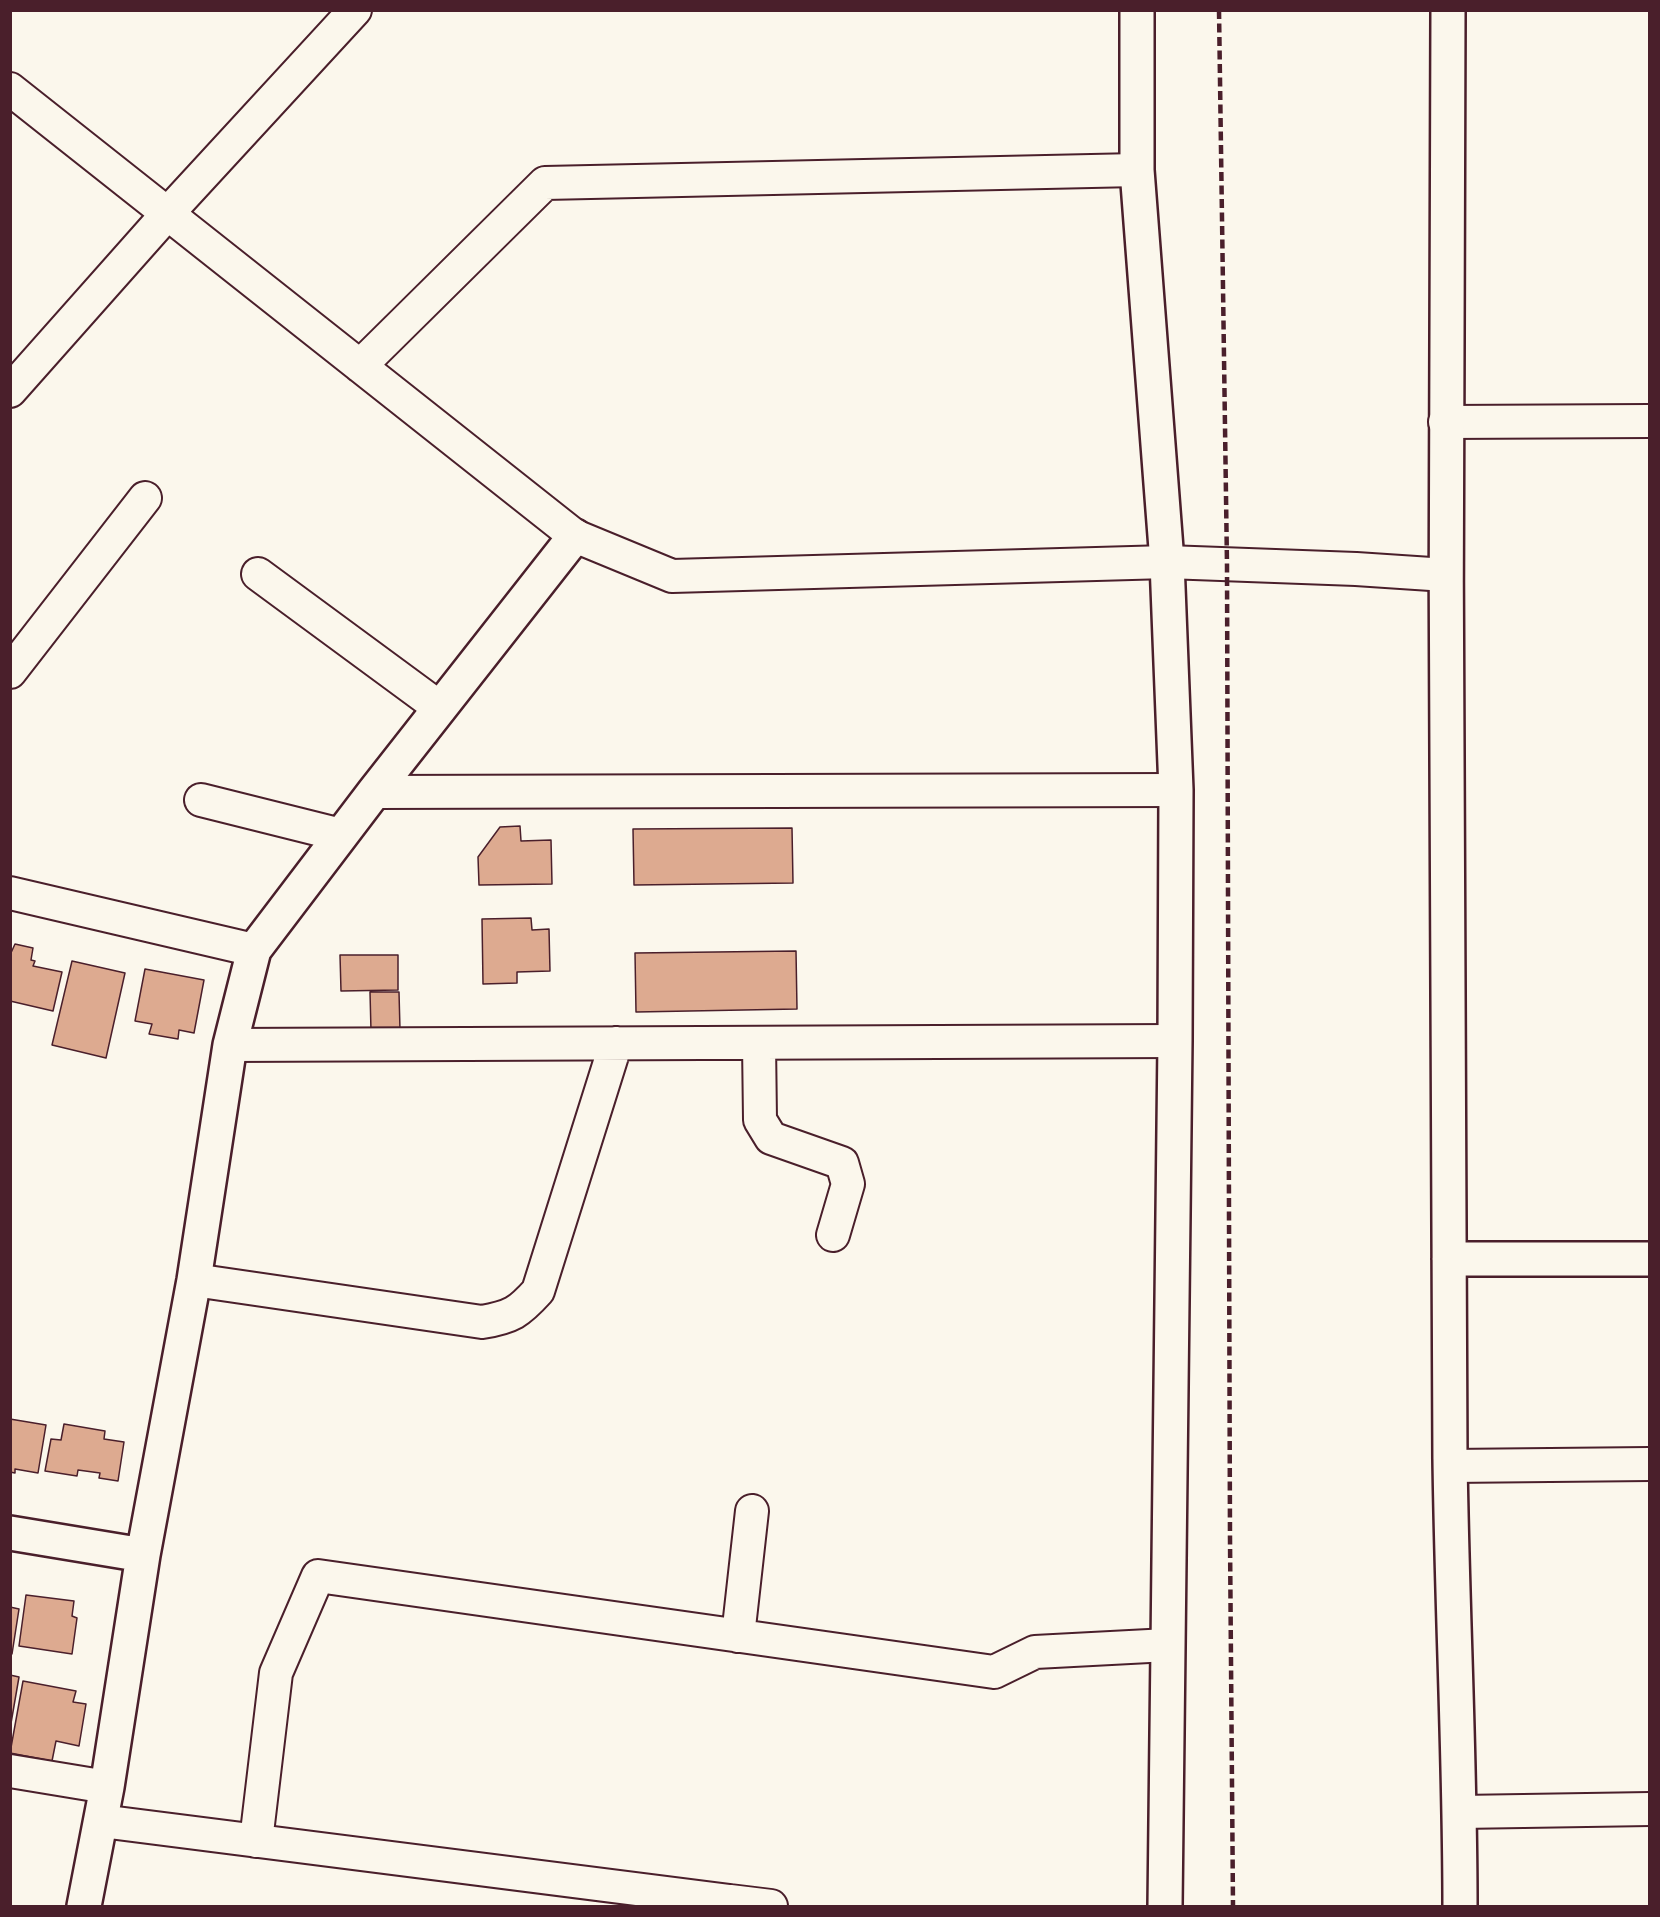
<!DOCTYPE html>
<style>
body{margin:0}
#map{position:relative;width:1660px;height:1917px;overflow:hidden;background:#fbf7ec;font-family:Kalam,sans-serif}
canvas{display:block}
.frame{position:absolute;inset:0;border:12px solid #4a1f2b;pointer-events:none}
</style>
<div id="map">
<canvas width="1660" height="1917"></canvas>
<div class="frame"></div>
</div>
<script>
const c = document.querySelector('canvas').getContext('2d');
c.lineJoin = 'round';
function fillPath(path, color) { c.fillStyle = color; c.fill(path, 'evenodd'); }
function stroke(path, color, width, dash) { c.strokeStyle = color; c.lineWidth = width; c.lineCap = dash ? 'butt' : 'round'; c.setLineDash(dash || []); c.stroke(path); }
const building = new Path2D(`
 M520 826 521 841 551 840 552 884 479 885 478 857 500 827Z
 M792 828 793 883 634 885 633 829Z
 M531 918 532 930 549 929 550 971 517 972V983L483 984 482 919Z
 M15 944 33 948 31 960 35 961 33 966 62 972 53 1011 10 1001V955Z
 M796 951 797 1009 636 1012 635 953Z
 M340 955H398V990L341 991Z
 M72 961 125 973 106 1058 52 1045Z
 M145 969 204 980 194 1033 179 1030 178 1039 149 1034 152 1024 135 1021Z
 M370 992H399L400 1030 371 1031Z
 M10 1419 46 1425 38 1473 15 1469V1473L10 1472Z
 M64 1424 105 1431 104 1439 124 1442 118 1481 99 1478 100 1473 78 1470 77 1476 45 1471 51 1439 61 1440Z
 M26 1595 74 1601 72 1616 77 1618 72 1654 19 1646Z
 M10 1607 19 1609 12 1654H10Z
 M10 1675 19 1677 10 1729Z
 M23 1681 76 1691 73 1702 86 1704 79 1746 56 1741 52 1761 10 1753Z`);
fillPath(building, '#ddaa90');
stroke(building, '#4a1f2b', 1.5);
const street = new Path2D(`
 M10 89 575 536 672 576 1167 562 1356 569 1446 575
 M360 366 545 183 1137 170
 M10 391 168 213 355 10
 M1445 422 1650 421
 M258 574 440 708
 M10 672 145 498
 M374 792 1176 790
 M201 800 341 835
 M10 893 254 950
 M759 1043 760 1120 771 1138 842 1163 848 1184 833 1235
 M230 1045 1175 1041
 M194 1280 482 1322C512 1317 519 1312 538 1291L616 1043
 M1450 1466 1650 1464
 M738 1636 752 1511
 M10 1771 107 1787
 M1460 1812 1650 1809
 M101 1821 730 1901
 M256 1841 276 1673 318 1576 994 1672 1035 1652 1168 1645
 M730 1906V1901L771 1906`);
const secondary = new Path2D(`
 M1137 10V170L1167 562 1176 790 1175 1041 1165 1906
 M1448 10C1445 493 1446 976 1450 1459 1452 1608 1460 1757 1460 1906
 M1449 1259H1650
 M10 1533 143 1555
 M84 1906 107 1787 143 1555 194 1280 230 1045 254 950 374 792 575 536`);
stroke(street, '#4a1f2b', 36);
stroke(secondary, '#4a1f2b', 38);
stroke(street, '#fbf7ec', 32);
stroke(secondary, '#fbf7ec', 33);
stroke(new Path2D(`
 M1219 10 1227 565 1230 1538 1233 1906`), '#4a1f2b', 4.5, [9, 4.5]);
</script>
